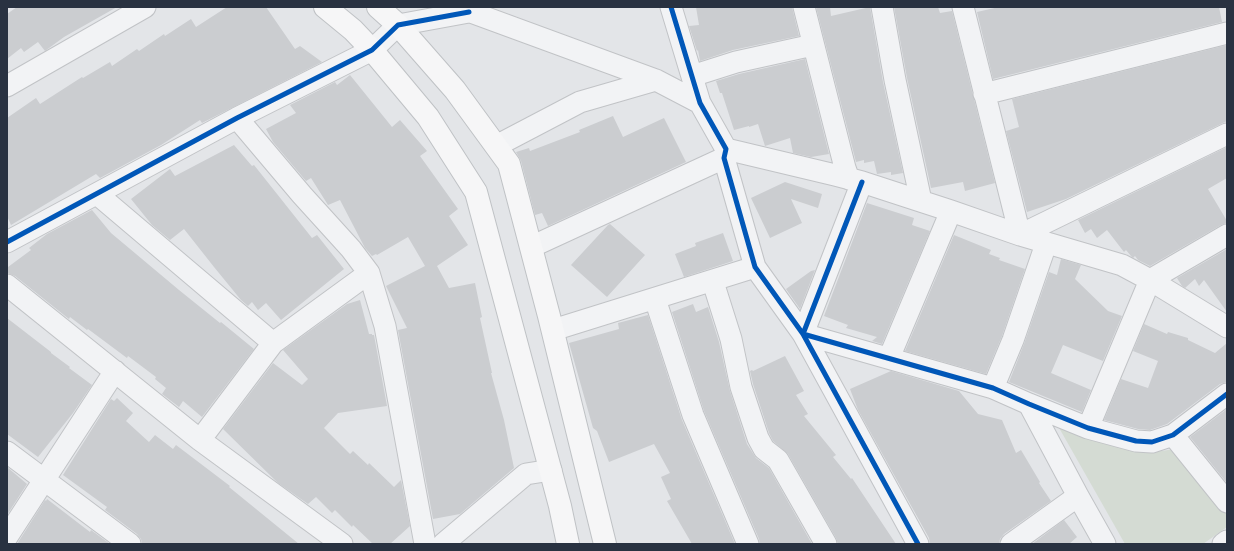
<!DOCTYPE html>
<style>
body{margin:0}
#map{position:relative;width:1234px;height:551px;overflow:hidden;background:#e3e5e8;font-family:Inter,sans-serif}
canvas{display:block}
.frame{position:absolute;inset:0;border:8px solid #293241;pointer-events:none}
</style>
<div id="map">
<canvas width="1234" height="551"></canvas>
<div class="frame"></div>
</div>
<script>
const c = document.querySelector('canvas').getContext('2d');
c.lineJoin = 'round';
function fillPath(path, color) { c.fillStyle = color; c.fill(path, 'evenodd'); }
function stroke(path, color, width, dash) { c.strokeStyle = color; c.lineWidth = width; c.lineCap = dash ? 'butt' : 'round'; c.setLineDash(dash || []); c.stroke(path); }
fillPath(new Path2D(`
 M1058 426 1100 438 1131 451 1155 452 1181 448 1227 508V527L1203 544H1125Z`), '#d4dbd3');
fillPath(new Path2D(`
 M17 7H117L64 37 45 51 38 42 24 52 21 48 7 59V14Z
 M227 7H266L295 49 300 46 322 62 202 123 200 120 161 145 100 178 96 174 11 225 7 216V118L36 98 40 104 82 77 83 78 110 62 112 66 137 49 139 51 164 34 165 36 191 19 196 27Z
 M696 7H792L799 36 733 50 700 61 698 50 697 51 689 26 699 25Z
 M816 7H830L831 16 870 7 883 82 903 173 891 175V172L877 174 874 161 864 163V160L856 162Z
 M894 7H938L940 13 952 11 995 183 965 191 963 182 931 188 907 78Z
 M999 7H1219L1222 22 993 79 977 12Z
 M1227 45V121L1066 199 1027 212 1006 131 1019 127 1012 99Z
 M805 59 829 154 811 157 793 153 790 138 765 146 758 124 749 127V126L734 130 722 93H720L716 81 739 74Z
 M350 75 392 127 400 120 427 151 420 156 458 209 449 216 468 245 437 266 449 288 475 283 482 317 480 318 492 373H491L504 420 514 468 460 514 433 519 398 330 407 328 386 286 425 266 408 237 377 255 376 254 372 256 365 248 340 200 328 205 311 178 306 181 273 142 266 129 296 113 290 105 335 82 337 85Z
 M613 116 623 137 664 118 686 162 548 226 542 213 535 215 521 161 516 152 529 148 530 151 580 132 579 130Z
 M234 145 252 166 254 165 312 238 317 235 344 269 281 320 266 303 258 310 252 302 248 306 241 300 214 267 184 229 170 240 152 225 131 199 170 169 175 176Z
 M1227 147V178L1208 189 1227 221V223L1221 225 1150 266 1138 260 1135 256 1133 258 1131 256 1126 250 1124 252 1107 230 1097 238 1091 229 1085 233 1078 220Z
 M785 182 822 194 818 208 791 199 802 223 770 238 751 198Z
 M867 203 914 218 912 225 930 231 882 344 872 341 877 337 846 328 848 325 824 316Z
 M92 210 111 233 179 290 220 323 221 322 254 349 202 417 183 401 179 407 162 394 166 388 155 379 156 377 128 356 127 358 88 329 87 330 70 317 69 319 15 276 7 273 8 267 31 250 29 248 47 234Z
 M610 224 645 255 607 297 571 265 608 225Z
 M723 233 733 261 684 277 675 254 696 246 695 243Z
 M954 235 991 250 989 254 1000 258 999 260 1025 269 1002 336 986 374 905 351Z
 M1227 249V312L1204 280 1199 286 1195 279 1185 288 1182 286 1177 278Z
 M1061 259 1081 265 1075 279 1108 311 1122 316 1103 361 1063 345 1051 373 1091 390 1082 412 1009 382 1024 344 1049 272 1057 275Z
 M815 270 800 309 786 289 811 271Z
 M360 300 369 334H372V335H374L387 406 338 413 324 428 350 454 353 451 368 465 369 463 394 487 401 480 410 526 390 544H373L353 525 352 527 335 510 332 513 316 497 308 504 278 483 223 429 273 363 302 385 308 379 283 350 347 304Z
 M693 304 696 312 708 307 719 342 730 391 747 444 756 458 769 468 812 544H760L759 539 704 411 672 312Z
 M648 315 682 420 735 544H692L667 501 671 499 661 477 670 473 654 444 609 462 597 431 593 428 569 343 619 329 618 323Z
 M7 318 51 352V353L70 367 69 368 92 385 73 413 38 457 7 434Z
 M1144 324 1167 334 1168 332 1188 338V340L1215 353 1227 343V382L1220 384 1167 424 1150 430 1138 429 1104 420 1121 379 1148 388 1158 361 1133 351Z
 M785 356 804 391 796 395 808 414 804 416 836 455 833 457 851 479 852 478 896 544H838L836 538 788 454 773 441 769 433 753 384 750 371 752 370 753 371Z
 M891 371 959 391 978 414 1002 420 1016 453 1021 450 1040 482 1039 483 1051 501 1004 534 1000 539 999 544H930L929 538 858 410 850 389Z
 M117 398 133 413 126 421 149 442 155 435 173 449 176 445 230 486 229 487 299 544H142L141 539 137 534 105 510 107 507 63 475 111 399 114 401Z
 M1227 409V483L1190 437Z
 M7 467 27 484 7 515Z
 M47 499 90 532 91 530 110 544H17L45 500 46 501Z
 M1064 520 1077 537 1069 544H1032Z`), '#cbcdd0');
const minor = new Path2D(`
 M457 7 656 80 700 103
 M671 7 700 103 726 149 724 158 755 267 803 334 918 544
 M804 7 845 168 849 179
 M882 7 895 80 921 201
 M963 7 1020 235 1227 134
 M692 76 736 62 813 45
 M7 86 145 7
 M984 94 1227 33
 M237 118 302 195 351 249 369 273 385 326 425 544
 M496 146 580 102 656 80
 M726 149 835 175 862 182 951 211 1020 235 1122 265 1150 280 1227 327
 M862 182 803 334 993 388 1029 404 1088 428 1136 441 1152 442 1173 435 1227 394
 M97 194 273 343
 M7 242 237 118 372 50 398 25 469 12
 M531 247 724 158
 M713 282 731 339 741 387 758 438 764 449 778 460 826 544
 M7 285 200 440 342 544
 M655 299 693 415 748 544
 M553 330 755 267
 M889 358 951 211
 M993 388 1013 340 1046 244
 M1029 404 1078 496 1105 544
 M1088 428 1150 280 1227 235
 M1173 435 1227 502
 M200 440 273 343 369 273
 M7 452 130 544
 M7 537 115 371
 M443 544 526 474 551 470
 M1011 544 1078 496
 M1223 544 1227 541`);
const major = new Path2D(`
 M325 7 353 30 372 50 428 117 476 192 560 506 568 544
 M378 7 398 25 455 90 509 164 549 316 605 544`);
stroke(minor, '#c1c3c6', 23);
stroke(major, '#bfc2c5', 24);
stroke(minor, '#f2f3f5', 21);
stroke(major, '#f6f6f7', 22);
stroke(new Path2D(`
 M671 7 700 103 726 149 724 158 755 267 803 334 918 544
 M862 182 803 334 993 388 1029 404 1088 428 1136 441 1152 442 1173 435 1227 394
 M7 242 237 118 372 50 398 25 469 12`), '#0057b8', 5);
</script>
